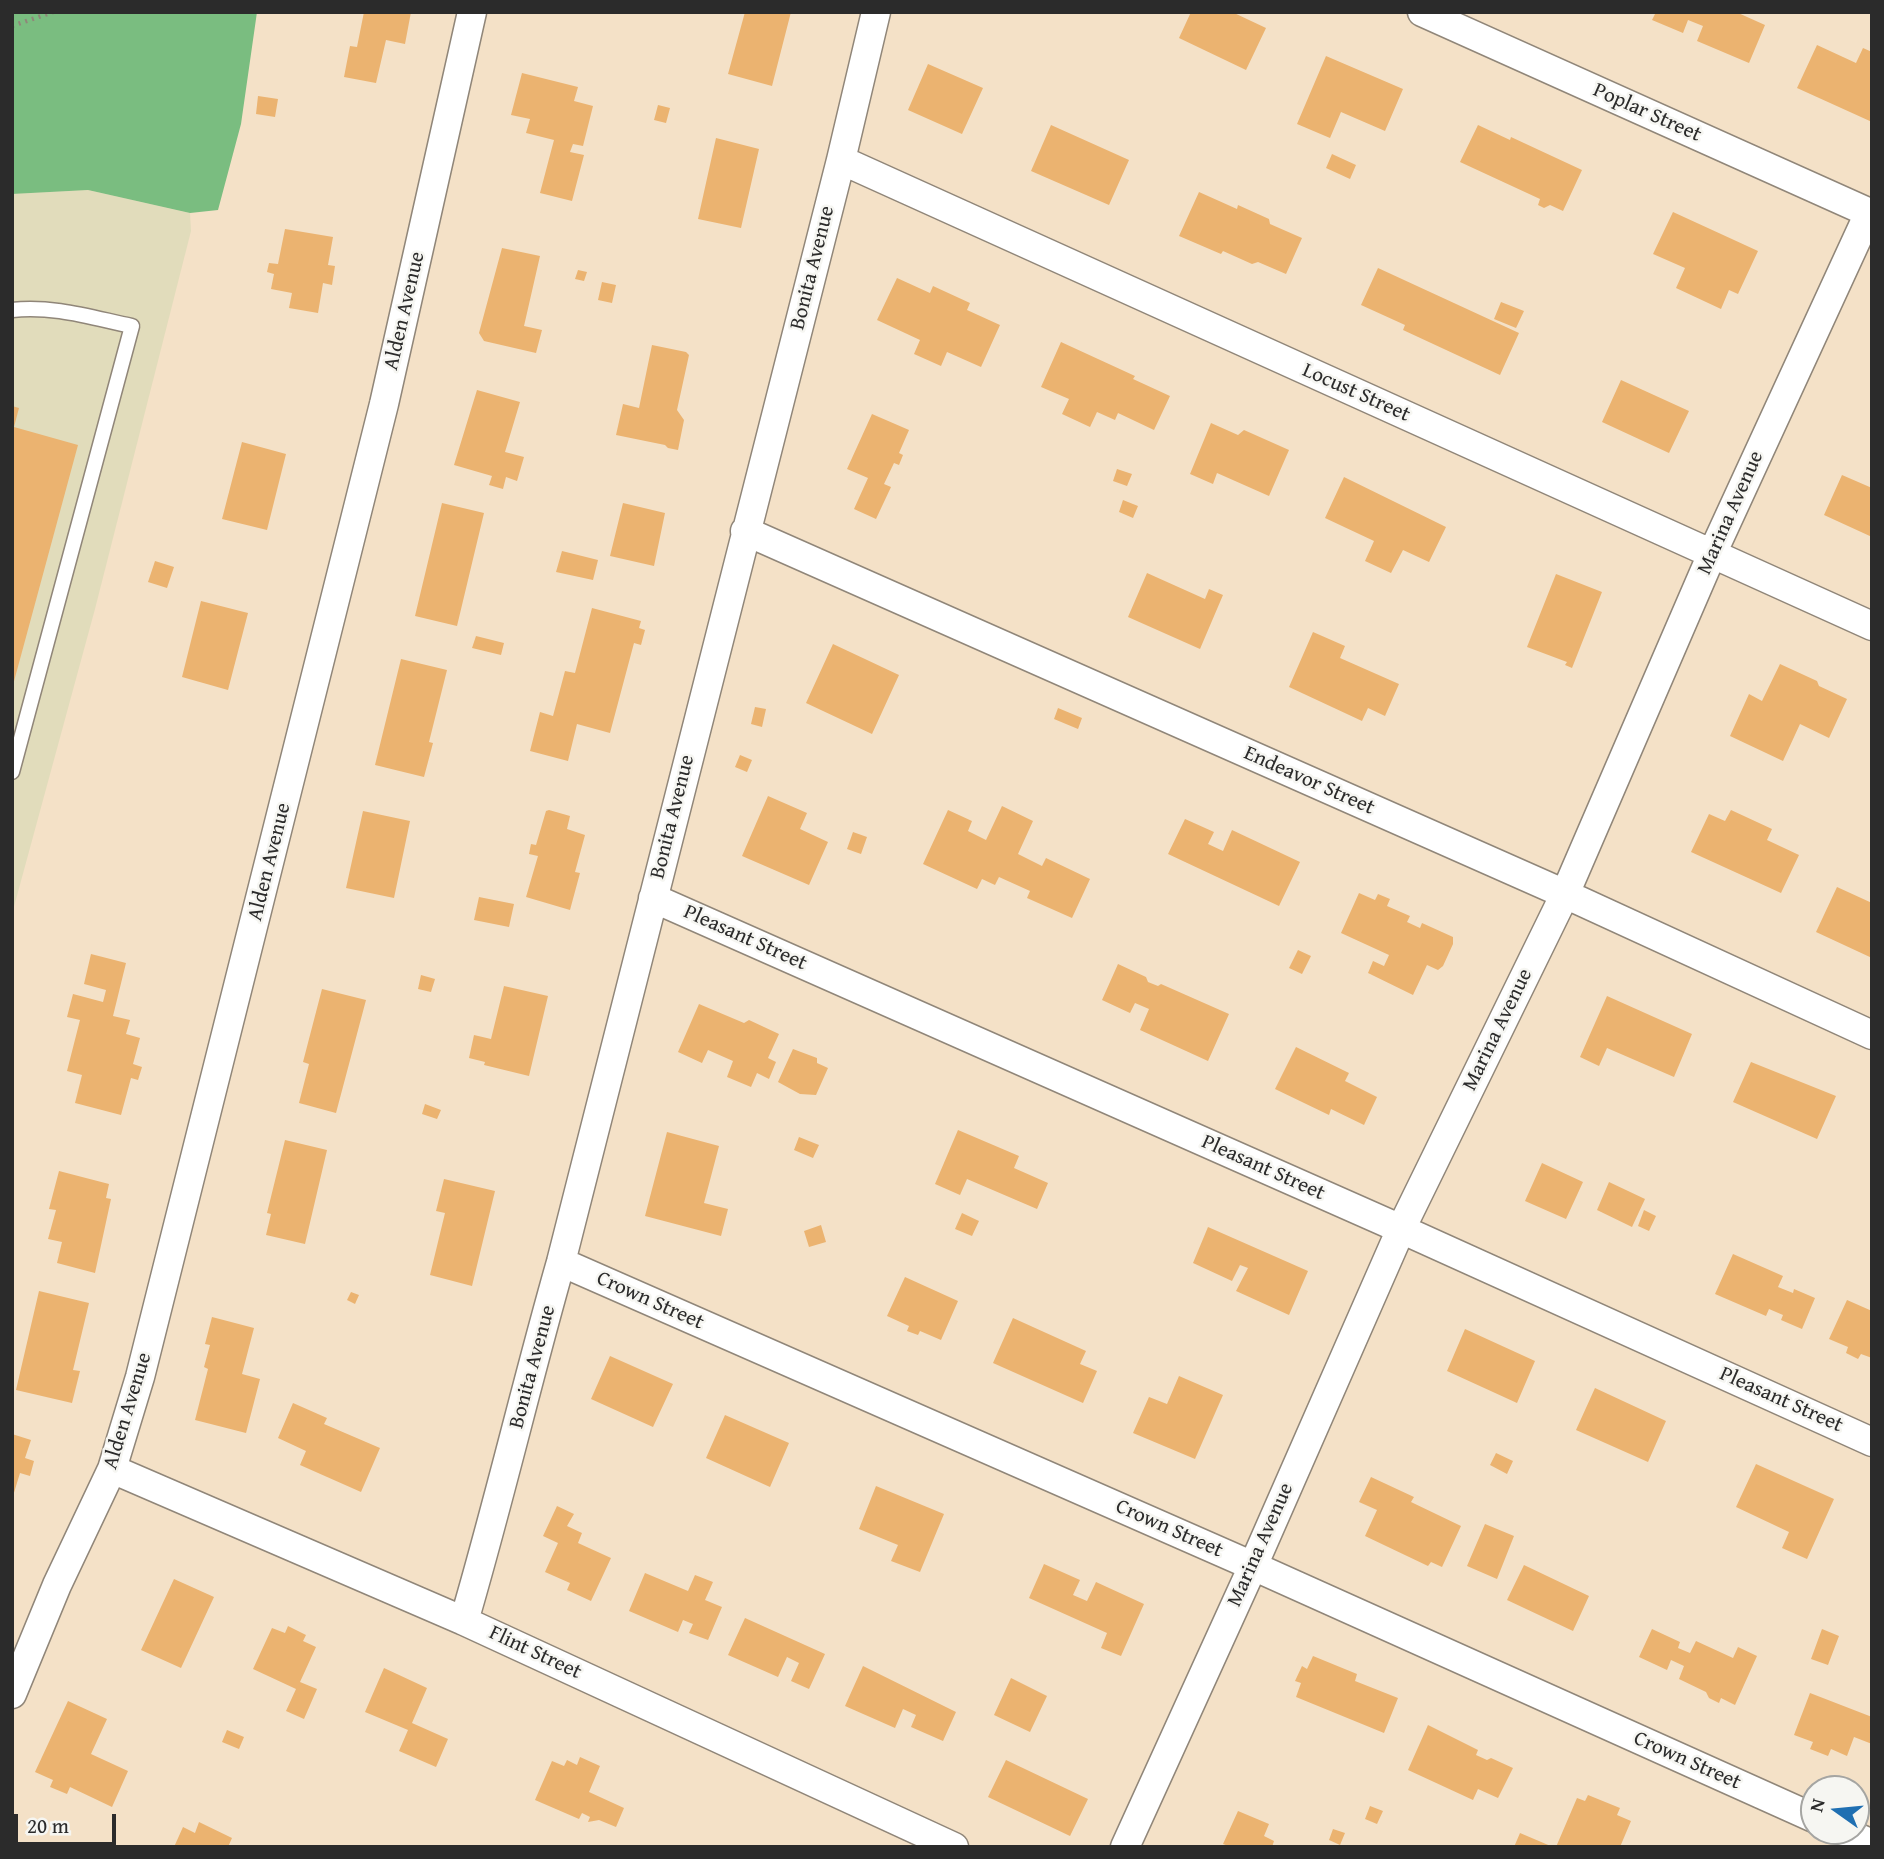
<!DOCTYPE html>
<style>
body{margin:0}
#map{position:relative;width:1884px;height:1859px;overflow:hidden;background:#f4e1c7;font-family:"Gentium Book Plus",serif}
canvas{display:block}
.frame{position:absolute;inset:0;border:14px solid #2b2b2b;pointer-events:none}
.north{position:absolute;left:1800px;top:1775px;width:70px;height:70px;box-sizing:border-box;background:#f6f6f2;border:2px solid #a5a5a2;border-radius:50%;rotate:285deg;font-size:19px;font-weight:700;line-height:28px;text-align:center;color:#2b2b2b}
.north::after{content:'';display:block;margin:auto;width:24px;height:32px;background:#1f6fb2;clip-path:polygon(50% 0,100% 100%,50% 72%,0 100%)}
.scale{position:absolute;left:14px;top:1814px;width:102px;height:32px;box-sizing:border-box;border:4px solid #2b2b2b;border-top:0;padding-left:9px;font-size:21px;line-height:24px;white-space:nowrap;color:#2b2b2b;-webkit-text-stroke:5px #f6f6f2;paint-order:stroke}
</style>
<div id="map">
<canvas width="1884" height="1859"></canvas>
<div class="frame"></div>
<div class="north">N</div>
<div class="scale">20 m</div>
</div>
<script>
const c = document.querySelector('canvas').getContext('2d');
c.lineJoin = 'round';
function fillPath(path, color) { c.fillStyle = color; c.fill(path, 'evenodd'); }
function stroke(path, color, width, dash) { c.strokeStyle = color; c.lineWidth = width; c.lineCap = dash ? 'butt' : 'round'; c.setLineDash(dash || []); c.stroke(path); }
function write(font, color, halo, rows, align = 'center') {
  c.font = font + ' "Gentium Book Plus",serif'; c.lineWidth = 5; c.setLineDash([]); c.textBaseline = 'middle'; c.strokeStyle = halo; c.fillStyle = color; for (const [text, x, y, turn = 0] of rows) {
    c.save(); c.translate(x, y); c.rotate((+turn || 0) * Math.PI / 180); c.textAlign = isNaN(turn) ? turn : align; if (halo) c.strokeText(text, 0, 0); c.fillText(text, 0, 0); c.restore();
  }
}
fillPath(new Path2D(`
 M88 190 190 213 191 231 95 609 12 914V194Z`), '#e1dcbb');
fillPath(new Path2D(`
 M12 12H257L241 124 218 210 190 213 88 190 12 194Z`), '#7abd80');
fillPath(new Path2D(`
 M364 12H411L405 44 386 40 376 83 344 77 350 46 357 47Z
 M745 12H791L772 86 728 74Z
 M1191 12H1232L1266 28 1246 70 1179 38Z
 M1656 12H1736L1765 25 1749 63 1697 41 1703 26 1688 20 1683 33 1652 20Z
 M1817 45 1856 63 1863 48 1872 52V122L1797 88Z
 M1326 56 1403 89 1385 131 1341 112 1330 138 1297 124Z
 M928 64 983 88 962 134 908 110Z
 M522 73 578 87 574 101 593 106 583 146 573 144 570 152 584 155 572 201 540 193 554 140 526 133 530 119 511 115Z
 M258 96 278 99 275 117 256 114Z
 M658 105 670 108 666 123 654 120Z
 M1051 125 1129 160 1109 205 1031 171Z
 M1478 125 1510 140 1511 137 1582 170 1563 211 1550 205 1544 208 1538 205 1540 199 1460 162Z
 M716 138 759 149 741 228 698 219Z
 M1332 154 1356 165 1350 179 1326 168Z
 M1199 192 1237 209 1238 205 1269 219 1270 224 1302 238 1286 274 1258 262 1252 264 1223 251 1221 254 1179 236Z
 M1673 212 1758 251 1738 294 1729 290 1721 309 1676 288 1685 268 1653 254Z
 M285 229 333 237 328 265 335 266 332 285 323 283 318 313 289 308 292 293 271 289 274 274 267 272 269 263 278 264Z
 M502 248 540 256 524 326 542 330 536 353 484 341 479 333Z
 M1378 268 1519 333 1500 375 1403 330 1405 325 1361 305Z
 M578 270 587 272 584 281 575 279Z
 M897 278 930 293 933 286 970 303 967 310 1000 325 981 367 947 352 941 366 914 354 920 340 877 320Z
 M602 282 616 285 612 303 598 300Z
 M1501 302 1524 311 1516 328 1494 319Z
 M1061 342 1135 376 1133 379 1170 396 1154 430 1118 413 1115 420 1097 412 1090 427 1062 414 1069 399 1041 387Z
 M652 345 686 352 689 355 677 410 684 420 678 450 668 448 665 445 616 435 623 404 639 408Z
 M1621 380 1689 411 1669 453 1602 422Z
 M477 390 520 402 505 452 524 457 517 481 506 477 503 489 489 485 492 476 454 465Z
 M12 406 19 408 14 427 78 445 13 685Z
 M872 414 909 430 899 453 903 455 899 465 894 463 884 484 891 487 876 519 854 509 868 478 847 469Z
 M1211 423 1238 435 1244 430 1289 450 1269 496 1217 473 1213 484 1190 474Z
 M242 442 286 454 267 530 222 519Z
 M1117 469 1132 474 1127 486 1113 481Z
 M1842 475 1872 488V537L1824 515Z
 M1344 477 1446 527 1429 562 1403 550 1391 573 1365 561 1374 541 1325 518Z
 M1123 500 1138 506 1133 518 1119 512Z
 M442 503 484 513 457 626 415 616Z
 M623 503 665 513 654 566 610 556Z
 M562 551 598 560 593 580 556 572Z
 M155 561 174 567 167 588 148 582Z
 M1147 573 1205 599 1209 589 1223 595 1200 649 1128 617Z
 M1556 574 1602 592 1572 668 1565 665 1567 662 1527 647Z
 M201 601 248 613 228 690 182 677Z
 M592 608 641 621 639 628 645 630 641 645 634 643 610 733 577 724 568 761 530 751 540 712 553 716 565 671 575 673Z
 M1313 632 1345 646 1340 658 1399 684 1385 716 1368 708 1362 721 1289 687Z
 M476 636 504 643 501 655 472 648Z
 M833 644 899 675 872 734 806 703Z
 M401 659 447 670 429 742 433 743 424 777 375 765Z
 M1780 664 1817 681 1819 686 1847 699 1829 738 1800 724 1783 761 1730 736 1749 694 1762 701Z
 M755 707 766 709 762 727 751 724Z
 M1058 708 1082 718 1078 729 1054 719Z
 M740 755 752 760 747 772 735 767Z
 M768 796 807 813 800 829 828 842 809 885 742 856Z
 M1002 806 1033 821 1018 854 1042 866 1046 858 1090 879 1072 918 1027 898 1030 891 999 877 995 885 982 879 977 889 923 864 948 810 972 821 968 831 986 840Z
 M549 810 570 816 567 829 585 835 575 872 580 873 570 910 526 897 538 856 529 854 531 844 536 845 546 811Z
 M1731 810 1772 829 1767 840 1799 855 1781 893 1691 852 1709 814 1725 821Z
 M363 811 410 821 394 898 346 888Z
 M1185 819 1214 832 1208 844 1223 851 1232 830 1300 862 1279 906 1168 854Z
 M853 832 867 837 861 854 847 849Z
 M1837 887 1872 903V958L1816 932Z
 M1359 893 1375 900 1378 894 1390 899 1387 906 1410 916 1407 922 1420 928 1422 923 1453 937V944L1443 966 1438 970 1427 965 1413 995 1368 973 1373 961 1384 966 1389 955 1341 933Z
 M479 897 514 904 509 927 474 920Z
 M1298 950 1311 956 1302 974 1289 968Z
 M91 954 126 963 113 1016 130 1020 126 1034 140 1038 133 1064 142 1067 138 1080 131 1078 121 1115 75 1103 82 1075 67 1071 80 1020 67 1017 73 994 103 1002 106 990 84 984Z
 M1118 964 1146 977 1148 982 1158 986 1161 984 1229 1014 1208 1061 1140 1030 1149 1009 1135 1003 1130 1013 1102 1000Z
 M421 975 435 979 431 992 418 989Z
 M504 986 548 996 529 1076 484 1065 485 1062 469 1058 474 1035 491 1039Z
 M322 989 366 1000 336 1113 299 1103 309 1064 303 1062Z
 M1607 996 1692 1034 1674 1077 1607 1048 1599 1066 1580 1057Z
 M699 1004 744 1023 749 1020 779 1034 768 1058 776 1062 769 1079 757 1073 751 1087 727 1077 733 1061 708 1050 702 1063 678 1052Z
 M1296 1047 1349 1073 1345 1081 1377 1097 1364 1125 1331 1109 1329 1115 1275 1089Z
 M793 1049 817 1058V1063L828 1068 816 1095 800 1094 778 1082Z
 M1751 1062 1836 1096 1817 1139 1733 1102Z
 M425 1104 441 1110 437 1119 422 1114Z
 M958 1130 1019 1156 1014 1168 1048 1183 1037 1209 967 1179 960 1195 935 1184Z
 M667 1132 719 1146 704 1203 728 1209 721 1236 645 1216Z
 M799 1137 819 1145 813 1158 794 1150Z
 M285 1140 327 1150 305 1244 266 1235 271 1214 267 1213Z
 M1542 1163 1583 1182 1566 1219 1525 1201Z
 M59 1171 109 1184 106 1198 111 1199 95 1273 57 1263 62 1242 48 1239 56 1210 49 1209Z
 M444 1179 495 1191 472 1286 430 1275 445 1213 436 1211Z
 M1609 1182 1645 1199 1632 1227 1597 1210Z
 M1644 1210 1656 1216 1649 1231 1638 1226Z
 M962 1213 979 1221 972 1236 955 1229Z
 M821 1225 826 1242 809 1247 804 1231Z
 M1208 1227 1308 1271 1289 1315 1236 1291 1248 1268 1240 1265 1232 1281 1193 1263Z
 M1733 1254 1783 1276 1778 1287 1793 1293 1794 1289 1815 1298 1802 1329 1781 1320 1783 1315 1769 1309 1766 1316 1715 1294Z
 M905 1277 958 1301 941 1340 920 1331 918 1335 907 1331 909 1326 887 1316Z
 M39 1291 89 1303 73 1370 80 1371 72 1403 16 1390Z
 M351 1292 359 1295 355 1304 347 1300Z
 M1847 1300 1872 1311V1358L1861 1354 1858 1359 1846 1353 1848 1347 1829 1339Z
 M212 1317 254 1328 242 1374 260 1379 246 1433 195 1420 208 1369 204 1367 210 1345 205 1344Z
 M1013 1318 1086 1351 1080 1364 1097 1371 1083 1403 993 1363Z
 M1465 1329 1535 1361 1517 1403 1447 1371Z
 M610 1356 673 1384 653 1427 591 1399Z
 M1179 1376 1223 1395 1195 1459 1133 1433 1149 1397 1167 1404Z
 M1595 1388 1666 1421 1648 1462 1576 1430Z
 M293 1403 327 1418 324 1424 380 1448 361 1492 300 1465 306 1451 278 1438Z
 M725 1415 789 1443 770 1487 706 1458Z
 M12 1434 31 1440 25 1458 34 1461 30 1476 20 1473 13 1496Z
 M1496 1453 1513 1461 1507 1474 1490 1465Z
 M1756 1464 1834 1499 1807 1559 1782 1548 1789 1532 1736 1507Z
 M1371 1477 1414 1497 1411 1502 1461 1526 1442 1567 1431 1562 1428 1566 1365 1536 1377 1510 1359 1502Z
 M876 1486 944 1514 920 1572 891 1561 898 1545 859 1529Z
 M557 1506 574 1514 567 1526 582 1533 578 1543 611 1558 591 1601 567 1590 570 1583 545 1572 558 1543 543 1536Z
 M1485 1524 1514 1536 1497 1579 1467 1566Z
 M1044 1564 1080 1580 1073 1595 1087 1601 1096 1582 1144 1604 1121 1656 1101 1648 1107 1633 1029 1598Z
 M1524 1565 1589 1596 1573 1631 1507 1600Z
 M645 1573 688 1591 695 1575 713 1582 705 1600 722 1607 708 1640 689 1633 693 1624 683 1620 678 1632 629 1611Z
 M174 1579 214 1597 181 1668 141 1650Z
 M745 1618 825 1654 809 1689 791 1681 799 1663 787 1657 778 1677 728 1655Z
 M288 1626 306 1635 303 1641 316 1647 300 1682 317 1689 304 1719 286 1711 296 1689 253 1669 272 1628 285 1633Z
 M1652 1629 1680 1642 1678 1648 1690 1653 1696 1641 1733 1658 1738 1647 1757 1656 1735 1705 1721 1698 1719 1703 1709 1698 1706 1692 1679 1679 1684 1666 1671 1660 1667 1670 1639 1657Z
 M1822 1629 1839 1636 1828 1665 1811 1659Z
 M1313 1656 1357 1674 1355 1681 1398 1698 1384 1733 1296 1697 1301 1683 1295 1681 1302 1666 1307 1669Z
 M863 1666 956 1712 943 1741 911 1727 916 1715 903 1709 895 1728 845 1706Z
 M384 1668 427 1688 412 1723 448 1739 436 1767 399 1751 408 1730 365 1712Z
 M1011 1678 1047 1696 1030 1732 994 1715Z
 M1810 1693 1872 1717V1744L1854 1737 1847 1756 1831 1749 1828 1756 1810 1749 1813 1742 1794 1735Z
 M68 1701 107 1719 91 1754 128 1771 112 1807 70 1787 67 1794 50 1787 53 1780 35 1772Z
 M1428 1725 1478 1750 1476 1755 1487 1760 1491 1758 1513 1768 1498 1798 1478 1789 1473 1800 1408 1770Z
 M227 1730 244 1737 239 1749 222 1742Z
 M580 1757 600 1766 589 1792 624 1808 616 1827 599 1820 588 1822 590 1817 582 1813 579 1819 535 1800 552 1761 564 1766 567 1760 577 1765Z
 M1006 1760 1088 1799 1070 1836 988 1797Z
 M1588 1795 1620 1808 1617 1815 1631 1821 1620 1847H1556L1577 1798 1585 1801Z
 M1370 1806 1383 1811 1377 1824 1365 1819Z
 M1238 1811 1269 1824 1264 1836 1274 1841 1272 1847H1231L1223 1844Z
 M199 1822 232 1838 228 1847H174L183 1827 195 1833Z
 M1333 1829 1345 1833 1340 1845 1329 1840Z
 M1520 1833 1553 1847H1514Z`), '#ebb370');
const service = new Path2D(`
 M12 310C52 305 93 318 132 326L12 772`);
const minor = new Path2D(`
 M1422 12 1872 214
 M841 160 1872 626
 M745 531 1565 894 1872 1035
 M653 898 1401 1229 1872 1442
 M561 1262 1253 1566 1814 1818
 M112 1469 464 1621 954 1847
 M464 1621C499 1502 527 1381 561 1262L841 160 876 12
 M12 1694 57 1585 112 1469 140 1377 384 404 472 12
 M1843 1831 1872 1844
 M1125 1847 1253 1566 1401 1229 1565 894 1712 554 1869 213`);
stroke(service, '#908679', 17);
stroke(minor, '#908679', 31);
stroke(new Path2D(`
 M12 26 53 12`), '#908679', 4.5, [2, 5]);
stroke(service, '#fff', 14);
stroke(minor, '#fff', 28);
write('21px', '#2b2b2b', '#f6f6f2', [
 ["Poplar Street",1647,113,24],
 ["Bonita Avenue",813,268,-76],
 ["Alden Avenue",405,311,-77],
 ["Locust Street",1356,393,24],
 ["Marina Avenue",1731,513,-66],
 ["Endeavor Street",1309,781,24],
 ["Bonita Avenue",673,817,-76],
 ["Alden Avenue",270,862,-76],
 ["Pleasant Street",745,938,24],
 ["Marina Avenue",1498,1030,-64],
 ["Pleasant Street",1263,1168,24],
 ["Crown Street",650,1301,24],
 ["Bonita Avenue",533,1367,-75],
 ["Pleasant Street",1781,1400,24],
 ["Alden Avenue",128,1411,-73],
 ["Crown Street",1169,1529,24],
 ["Marina Avenue",1261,1545,-66],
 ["Flint Street",535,1653,25],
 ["Crown Street",1687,1761,24]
]);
</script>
